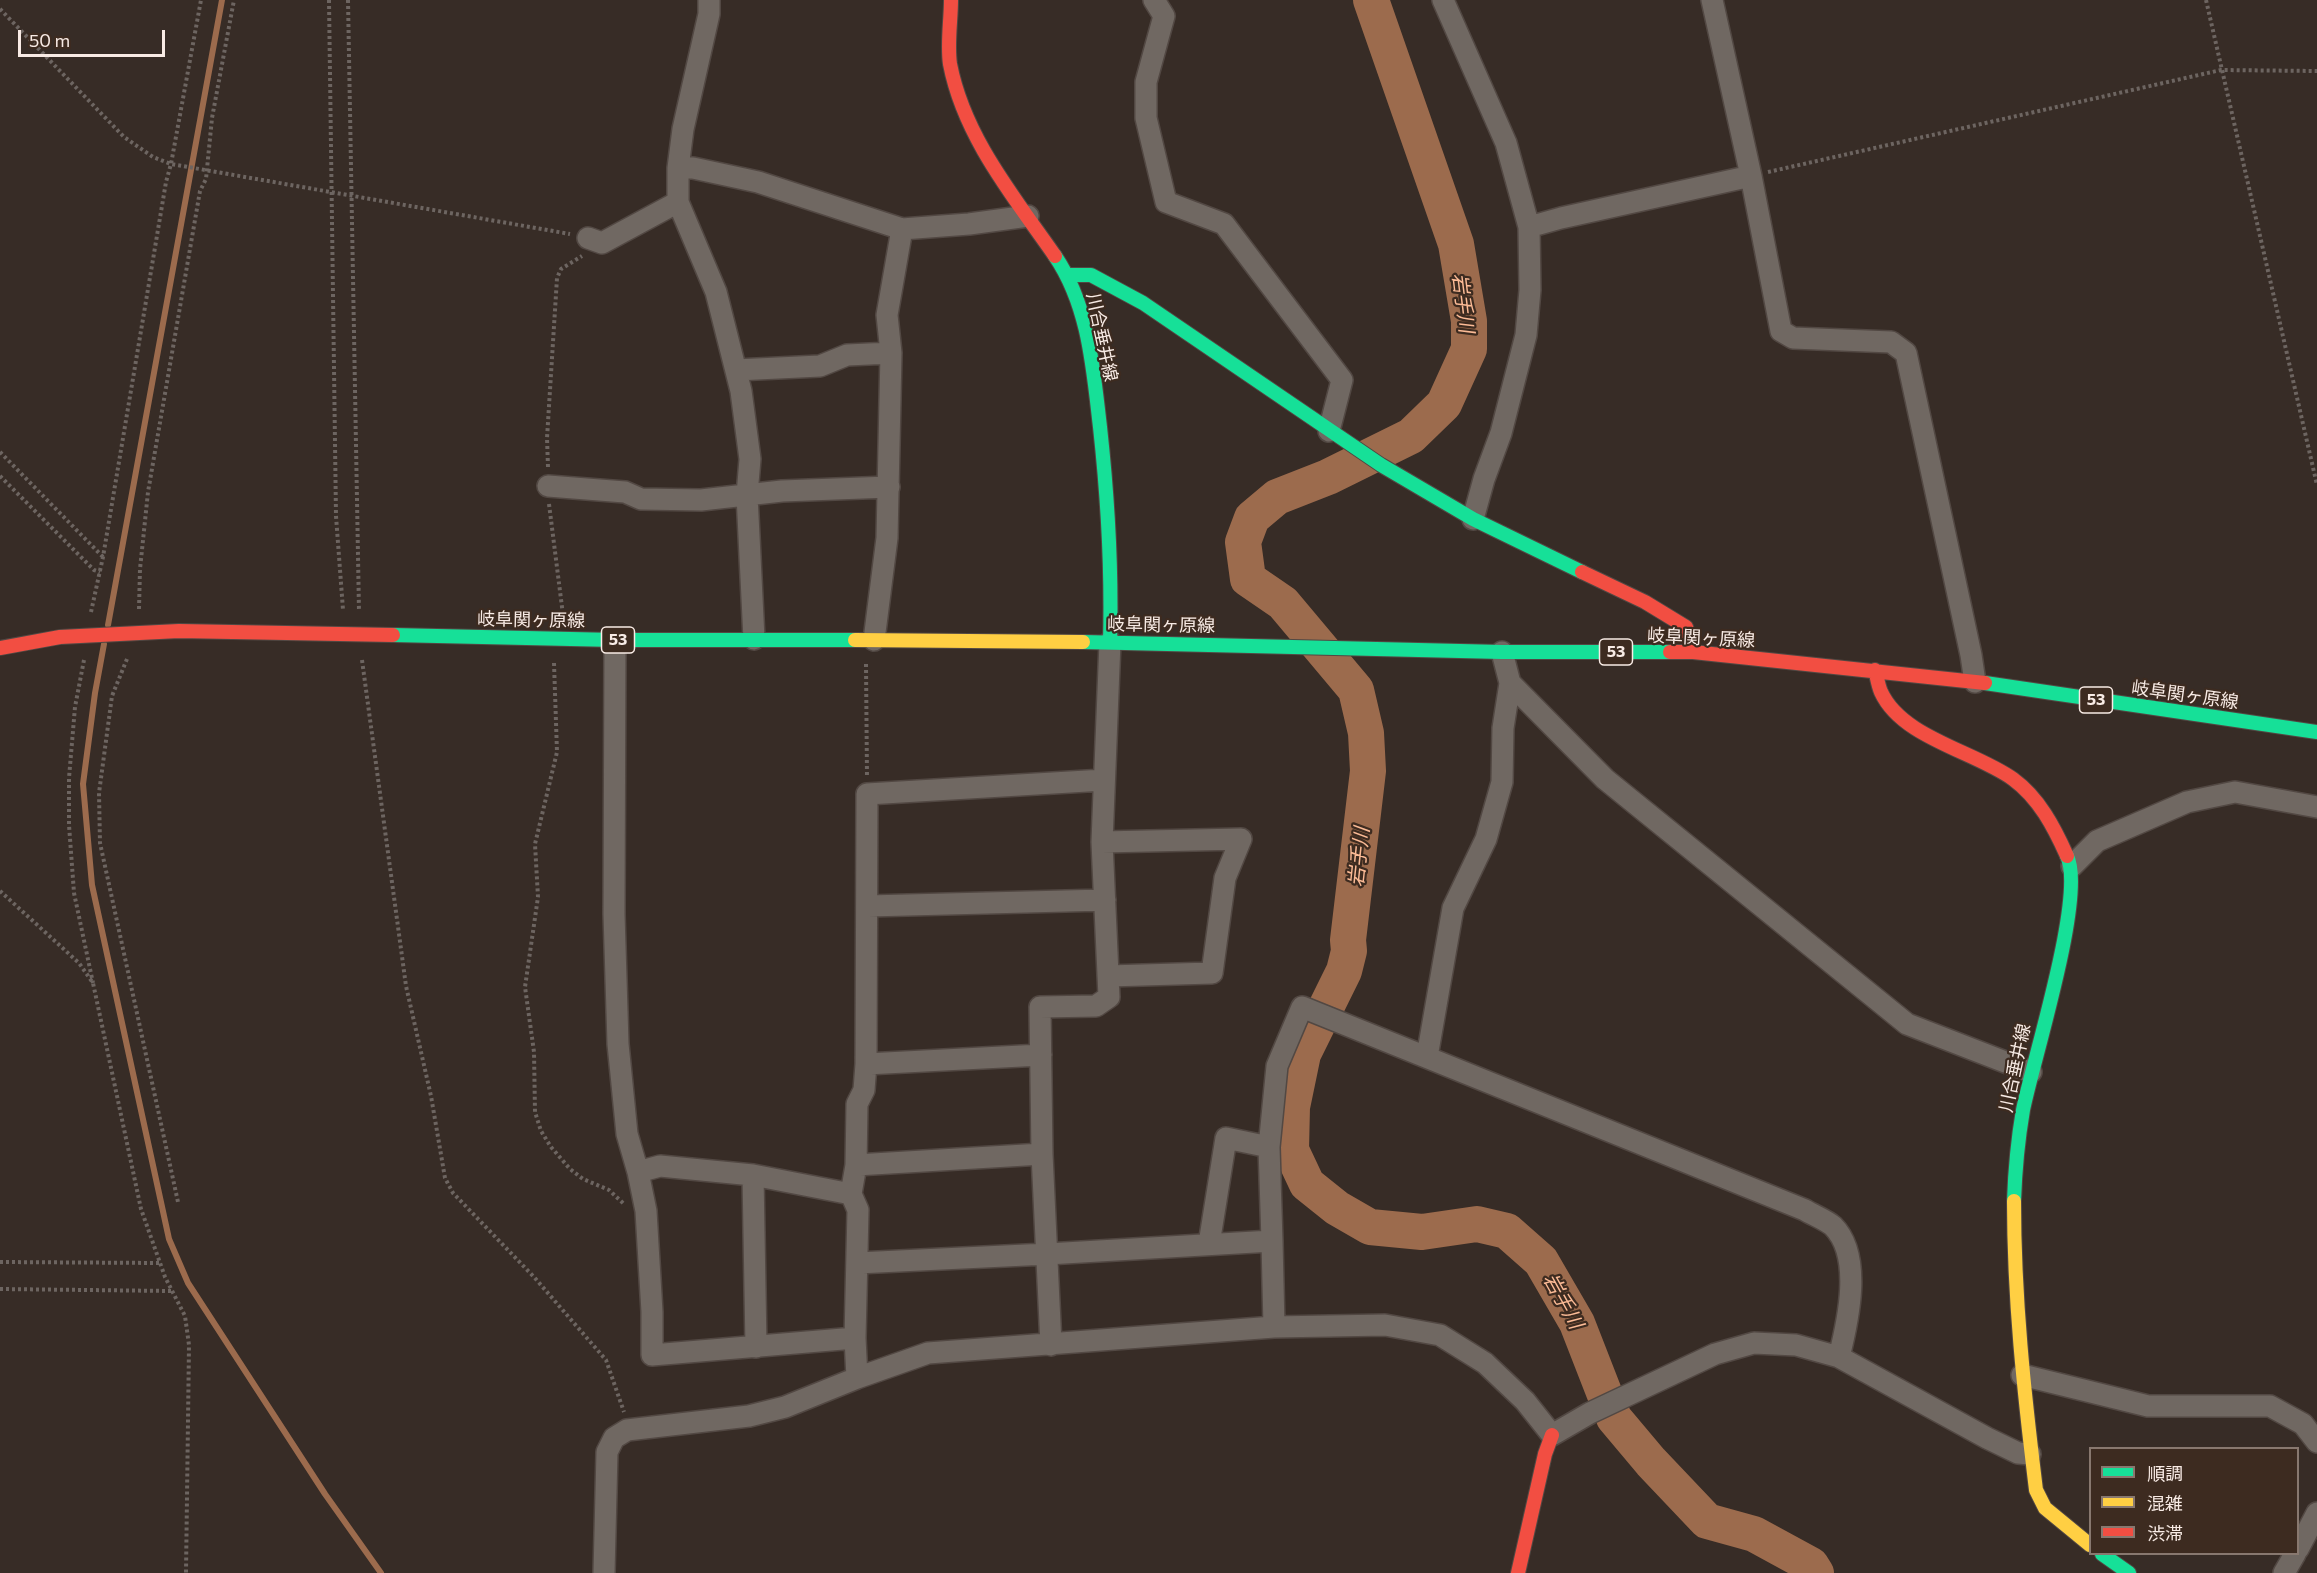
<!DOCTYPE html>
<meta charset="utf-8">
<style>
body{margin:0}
#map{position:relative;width:2317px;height:1573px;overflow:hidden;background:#372c26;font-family:Commissioner,"Noto Sans JP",sans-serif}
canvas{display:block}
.legend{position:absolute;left:2089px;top:1447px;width:210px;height:108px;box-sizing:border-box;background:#3d2b20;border:2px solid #88786f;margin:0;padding:8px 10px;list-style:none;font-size:18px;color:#f8ebe5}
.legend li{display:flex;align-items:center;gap:12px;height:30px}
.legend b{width:30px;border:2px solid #88786f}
.scale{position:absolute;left:18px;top:30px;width:147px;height:27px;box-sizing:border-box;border:3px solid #f8ebe5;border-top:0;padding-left:8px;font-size:18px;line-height:21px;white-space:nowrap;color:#f8ebe5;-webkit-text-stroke:4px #3d2b20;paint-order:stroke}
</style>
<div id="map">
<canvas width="2317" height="1573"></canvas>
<ul class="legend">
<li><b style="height:8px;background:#16e098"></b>順調</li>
<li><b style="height:8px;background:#ffcf43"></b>混雑</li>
<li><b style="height:8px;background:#f24e42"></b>渋滞</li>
</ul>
<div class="scale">50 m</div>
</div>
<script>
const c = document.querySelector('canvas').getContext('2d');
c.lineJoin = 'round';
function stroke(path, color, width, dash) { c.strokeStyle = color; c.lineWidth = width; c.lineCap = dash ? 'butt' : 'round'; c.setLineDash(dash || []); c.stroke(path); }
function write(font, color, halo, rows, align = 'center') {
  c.font = font + ' Commissioner,"Noto Sans JP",sans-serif'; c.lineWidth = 4.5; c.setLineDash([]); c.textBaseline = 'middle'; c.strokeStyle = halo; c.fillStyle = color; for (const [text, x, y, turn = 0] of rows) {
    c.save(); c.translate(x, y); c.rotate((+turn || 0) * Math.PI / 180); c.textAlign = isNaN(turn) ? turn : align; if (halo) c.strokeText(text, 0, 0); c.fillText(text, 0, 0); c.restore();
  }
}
stroke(new Path2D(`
 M108 625 222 0
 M104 644 95 693 83 784 92 885 169 1239 188 1283 325 1494 381 1573`), '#9c6b4d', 6);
stroke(new Path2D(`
 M1371 0 1456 244 1469 321V349L1444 404 1411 436 1328 477 1277 497 1252 518 1243 542 1248 579 1283 603 1356 690 1366 733 1368 771 1348 940 1349 951 1344 971 1303 1054 1292 1107 1291 1150 1307 1184 1337 1208 1370 1227 1422 1232 1477 1224 1507 1231 1541 1261 1577 1323 1614 1418 1651 1462 1707 1521 1754 1534 1811 1565 1816 1573`), '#9c6b4d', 36);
const street = new Path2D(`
 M709 0V14L683 129 678 168V202L716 292 741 391 750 459 747 495 754 639
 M1154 0 1164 16 1146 82V118L1166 202 1224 224 1342 380 1329 431
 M1443 0 1506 143 1529 227 1530 290 1526 335 1501 433 1484 479 1473 519
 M1712 0 1751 176 1781 331 1793 338 1891 342 1906 353 1971 655 1975 682
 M678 168H693L758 182 902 229 969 224 1028 216
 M1529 227 1561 218 1751 176
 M588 238 602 243 678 202
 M736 370 820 366 847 355 891 353
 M548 486 625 492 641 499 701 500 782 491 889 487
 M615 640 614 914 618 1044 627 1134 638 1172 646 1211 652 1312V1355L855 1338
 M874 640 887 538 891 353 887 315 902 229
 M1502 652 1510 683 1605 779 1907 1024 2031 1072
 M1102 842 1241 839 1225 878 1212 973 1108 976
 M2072 866 2097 841 2187 802 2235 792 2317 807
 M868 906 1105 900
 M1041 1055 866 1064 867 794 1104 780
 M1427 1057 1453 908 1486 839 1502 782 1503 728 1510 683
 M856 1165 857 1104 864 1090 866 1064
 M638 1172 660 1166 753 1175 851 1194
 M753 1175 756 1347
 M1272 1241 1269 1147 1277 1066 1302 1007 1805 1210C1813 1215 1826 1220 1833 1226 1863 1256 1848 1321 1839 1357
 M1209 1244 1226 1138 1269 1147
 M857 1263 1047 1254 1272 1241 1274 1327
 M1051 1345 1042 1154 1040 1007 1096 1006 1109 997 1102 842 1110 642
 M2022 1375 2148 1406H2270L2303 1424 2317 1442
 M857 1378 855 1338 858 1210 851 1194 856 1165 1042 1154
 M2298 1549 2317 1513
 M604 1573 607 1452 614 1438 627 1430 749 1416 785 1407 857 1378 928 1353 1274 1327 1385 1325 1440 1335 1485 1363 1525 1401 1552 1435 1590 1413 1715 1354 1754 1343 1796 1345 1839 1357 1987 1438 2018 1453 2030 1454
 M2284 1573 2295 1554`);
const fast = new Path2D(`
 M1055 256C1089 306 1093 368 1100 427 1108 500 1112 569 1110 642
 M1068 275H1091L1143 303 1381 465 1473 519 1582 572
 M393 635 615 640H855
 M1083 642 1502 652H1670
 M1985 683 2317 732
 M2014 1201C2015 1172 2018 1139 2023 1110 2033 1060 2086 895 2067 856
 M2102 1554 2129 1573`);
const slow = new Path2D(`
 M855 640 1083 642
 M2014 1201C2014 1299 2024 1392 2036 1490L2045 1508 2090 1545`);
const jam = new Path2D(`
 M951 0C951 20 947 44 950 64 964 137 1014 197 1055 256
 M1582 572 1645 602 1686 627 1693 652
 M0 648 60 637 179 631 393 635
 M1670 652H1693L1985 683
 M1875 670C1877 677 1878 685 1881 692 1902 738 1974 751 2013 779 2039 798 2054 827 2067 856
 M1518 1573 1545 1454 1552 1435`);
stroke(street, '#524843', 24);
stroke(fast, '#524843', 16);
stroke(slow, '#524843', 16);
stroke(jam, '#524843', 16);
stroke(new Path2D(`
 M329 0 336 516 343 610
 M348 0 359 611
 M2206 0 2317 485
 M0 9 124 137 153 157 171 164 570 234
 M1768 172 2221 70 2317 71
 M0 452 103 557
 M548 467 547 438 557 278 561 269 582 256
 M0 476 94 570 100 572
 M549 504 563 615
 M139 609 140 569 148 492 200 191 206 179 212 118 234 0
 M91 612 103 557 166 182 171 164 201 0
 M127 659 112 696 99 793 100 843 178 1202
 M84 660 75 707 69 778V825L74 893 93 983
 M362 660 406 986 431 1096 445 1178 453 1193 534 1277 606 1360 624 1412
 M554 663 557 752 535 844 538 897 525 987 534 1052 535 1112 541 1131 551 1147 570 1169 583 1179 609 1190 624 1204
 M866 664 867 777
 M0 891 79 963 93 983 141 1209 165 1277 185 1316 189 1345 186 1573
 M0 1262 160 1263
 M0 1289 172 1291`), '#6d6561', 4, [3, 3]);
stroke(street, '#706862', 21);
stroke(fast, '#16e098', 14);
stroke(slow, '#ffcf43', 14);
stroke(jam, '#f24e42', 14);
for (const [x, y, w] of [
 [618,640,33],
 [1616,652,33],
 [2096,700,33]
]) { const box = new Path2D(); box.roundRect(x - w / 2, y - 13, w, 26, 4.5); c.fillStyle = '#3d2b20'; c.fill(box); stroke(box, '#f8ebe5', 1.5); }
write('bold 16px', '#f8ebe5', null, [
 ["53",618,640],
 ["53",1616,652],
 ["53",2096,700]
]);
write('18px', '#f8ebe5', '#3d2b20', [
 ["川合垂井線",1102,337,78],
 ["岐阜関ヶ原線",531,620,1],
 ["岐阜関ヶ原線",1161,625,1],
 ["岐阜関ヶ原線",1701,638,3],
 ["岐阜関ヶ原線",2185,695,8],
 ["川合垂井線",2015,1068,-78]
]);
write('italic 20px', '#fcbb96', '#3d2b20', [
 ["岩手川",1463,303,83],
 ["岩手川",1359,857,-84],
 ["岩手川",1563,1301,61]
]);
</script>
